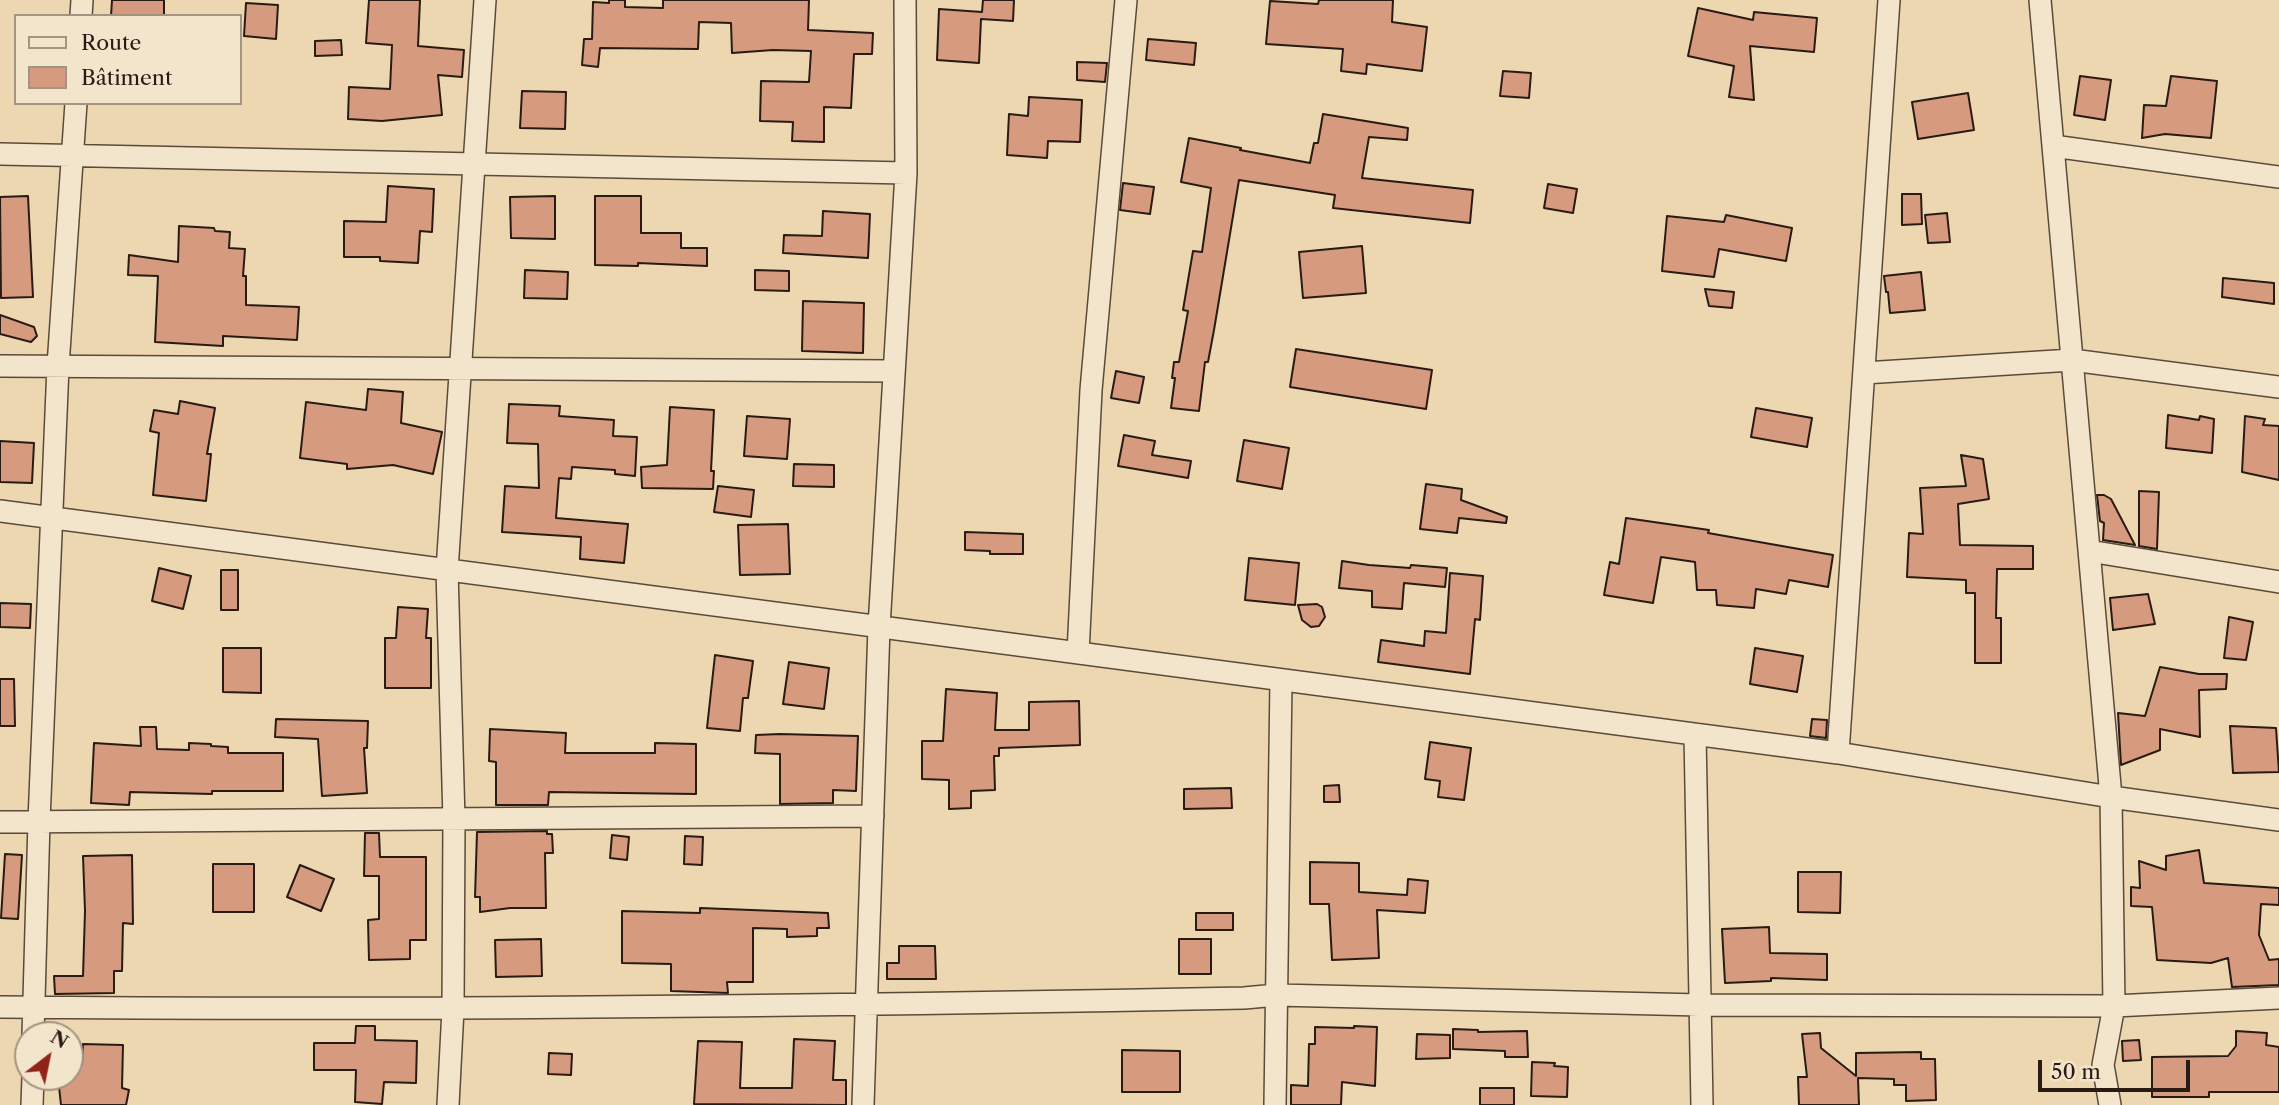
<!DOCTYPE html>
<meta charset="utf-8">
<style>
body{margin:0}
#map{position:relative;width:2279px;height:1105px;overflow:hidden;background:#edd7b0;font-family:"Libre Caslon Text",serif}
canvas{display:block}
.legend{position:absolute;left:14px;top:14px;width:228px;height:91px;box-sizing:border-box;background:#f3e5cc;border:2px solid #a29482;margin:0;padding:9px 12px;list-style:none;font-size:21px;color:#291b14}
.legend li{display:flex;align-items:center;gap:14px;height:35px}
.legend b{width:35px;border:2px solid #a29482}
.north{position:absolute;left:14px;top:1021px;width:70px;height:70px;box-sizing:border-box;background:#f3e5cc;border:2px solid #a29482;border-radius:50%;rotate:32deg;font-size:19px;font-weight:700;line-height:28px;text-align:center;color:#291b14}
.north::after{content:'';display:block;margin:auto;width:24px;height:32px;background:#8f2418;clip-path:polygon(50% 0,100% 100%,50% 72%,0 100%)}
.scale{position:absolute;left:2038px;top:1060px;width:152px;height:32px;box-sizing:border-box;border:4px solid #291b14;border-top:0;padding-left:9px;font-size:21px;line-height:24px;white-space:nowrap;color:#291b14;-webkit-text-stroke:5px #f3e5cc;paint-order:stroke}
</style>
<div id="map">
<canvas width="2279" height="1105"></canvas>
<ul class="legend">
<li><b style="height:9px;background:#f3e5cc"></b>Route</li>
<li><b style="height:19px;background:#d69a7e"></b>Bâtiment</li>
</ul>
<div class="north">N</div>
<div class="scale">50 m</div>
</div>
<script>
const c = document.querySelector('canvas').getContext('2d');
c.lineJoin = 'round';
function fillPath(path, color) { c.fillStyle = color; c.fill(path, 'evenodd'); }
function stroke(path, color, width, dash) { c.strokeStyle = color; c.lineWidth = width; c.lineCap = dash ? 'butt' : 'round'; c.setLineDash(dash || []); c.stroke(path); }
const building = new Path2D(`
 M112 0H164V16H111Z
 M369 0H420L418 46 464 50 462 77 438 75 442 115 382 121 348 119 349 87 390 89 392 45 366 43Z
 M609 0H625V7L663 8V0H809L808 30 873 33 872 54H854L851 108 824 107V142L792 141 793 122 760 121 761 81 809 82 811 51 773 50 732 53 731 23 699 22 698 49 600 48 598 67 582 65 584 39H592L593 2 609 3Z
 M983 0H1014L1013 21 981 19 979 63 937 60 939 9 982 12Z
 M1319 0H1393L1392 22 1427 27 1422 71 1367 64 1366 74 1341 71 1343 49 1266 44 1270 1 1318 4Z
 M246 3 278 5 276 39 244 36Z
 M1698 8 1753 20 1754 12 1817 18 1814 52 1750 46 1754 100 1729 97 1734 66 1688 56Z
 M1148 39 1196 43 1194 65 1146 60Z
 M341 40 342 55 315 56V41Z
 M1077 62 1107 63 1105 82 1077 80Z
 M1503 71 1531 73 1529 98 1500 96Z
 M2080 76 2111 80 2105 120 2074 115Z
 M2171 76 2217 81 2211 138 2165 134 2142 138 2144 105 2166 106Z
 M522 91 566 92 565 129 520 128Z
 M1968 93 1974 130 1918 139 1912 102Z
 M1029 97 1082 100 1080 142 1048 141 1047 158 1007 155 1009 114 1028 116Z
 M1323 114 1408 128 1407 140 1369 137 1362 178 1473 190 1470 223 1333 208 1335 195 1239 180 1214 330 1208 362H1205L1199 411 1171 408 1175 378H1172L1174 362H1179L1188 311 1183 310 1193 251 1202 252 1211 188 1181 182 1189 138 1241 148 1240 150 1310 163 1314 143H1318Z
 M1123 183 1154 187 1150 214 1120 210Z
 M1548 184 1577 189 1573 213 1544 208Z
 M388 186 434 189 432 232 420 231 418 263 380 261V257H344V221L386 222Z
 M1902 194H1921L1922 224 1902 225Z
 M28 196 33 297 1 298 0 197Z
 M555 196V239L511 238 510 197Z
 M595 196H641V233H681V248H707V266L638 263V266L595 265Z
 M823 211 870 214 868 258 783 253 784 235 822 236Z
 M1947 213 1950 242 1928 243 1925 215Z
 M1726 215 1792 228 1786 261 1719 249 1714 277 1662 271 1667 216 1724 222Z
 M179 226 214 228 215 231 230 232 229 248 245 249 243 276H246V305L299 307 297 340 223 336V346L155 342 158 276 128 275 129 255 178 262Z
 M1362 246 1366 293 1303 298 1299 252Z
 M525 270 568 272 567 299 524 298Z
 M755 270 789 271V291L755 290Z
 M1921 272 1925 310 1890 313 1888 292H1886L1884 276Z
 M2223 278 2274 283V304L2222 297Z
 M1705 289 1734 292 1732 308 1709 306Z
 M803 301 864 303 863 353 802 351Z
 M0 315 34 327 37 336 31 342 0 334Z
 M1296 349 1432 370 1426 409 1290 387Z
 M1116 371 1144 377 1139 403 1111 398Z
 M368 389 403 392 401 423 442 432 433 474 393 465 347 469V464L300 458 306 402 366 410Z
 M180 401 215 408 207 454H211L206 501 153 495 159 433 150 431 154 410 178 414Z
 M509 404 560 406 559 416 614 420 613 436 637 437 635 476 615 474V470L572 467 571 479 559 478 556 518 628 524 624 563 580 559 581 537 502 532 505 486 539 488 538 444 507 443Z
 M670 407 714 410 711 471H714L713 489 642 488 641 467 667 465Z
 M1756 408 1812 418 1807 447 1751 437Z
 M2168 415 2199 420 2200 416 2214 419 2212 453 2166 448Z
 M747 416 790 419 787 459 744 456Z
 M2245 416 2265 419 2263 425 2279 426V480L2242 472Z
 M1124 435 1155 441 1152 455 1191 461 1188 478 1118 466Z
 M1244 440 1289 448 1282 489 1237 481Z
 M0 441 34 443 32 483 0 482Z
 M1961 455 1983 459 1989 499 1958 504 1960 545 2033 546V569H1997L1996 618H2001V663H1975V593H1966V580L1907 577 1909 533 1923 534 1920 488 1966 486Z
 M794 464 834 465V487L793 486Z
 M1426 484 1462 489 1461 500 1507 517 1506 523 1459 518 1457 533 1420 529Z
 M718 486 754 490 751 517 714 512Z
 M2139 491 2159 492 2157 549 2139 546Z
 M2097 495H2104L2111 499 2135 545 2103 540 2104 523 2100 521Z
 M1626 518 1709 530 1708 533 1833 555 1828 587 1789 580 1786 594 1756 589 1754 608 1717 605 1716 590H1697L1695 562 1661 557 1653 603 1604 595 1610 562 1619 564Z
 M788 524 790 574 740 575 738 525Z
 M965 532 1023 534V554H990V551L965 550Z
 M1249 558 1299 563 1295 605 1245 600Z
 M1342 561 1369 565 1410 568 1411 565 1447 568 1445 587 1404 583 1402 609 1372 607V591L1339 588Z
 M159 568 191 576 183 609 152 601Z
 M221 570H238V610H221Z
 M1450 573 1483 576 1480 620 1475 619 1470 674 1378 662 1381 640 1424 646 1425 631 1446 633Z
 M2148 594 2155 624 2113 630 2110 598Z
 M0 603 31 604 30 628 0 627Z
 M1317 604 1322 607 1325 617 1319 626 1311 627 1302 620 1298 605Z
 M398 607 428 609 426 638H431V688H385V638H396Z
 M2229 617 2253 622 2246 660 2224 658Z
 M223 648H261V693L223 692Z
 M1755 648 1803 656 1797 692 1750 684Z
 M715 655 753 661 748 698H743L740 731 707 728Z
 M789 662 829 668 824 709 783 704Z
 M2160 667 2199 674H2227L2226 689 2199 690 2200 737 2160 729V750L2121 765 2118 713 2145 716Z
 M0 679H14L15 726H0Z
 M946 689 997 693 995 730H1029V702L1079 701 1080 745 999 748V756H994L995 790 971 791V808L949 809V780L922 779V741H943Z
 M276 719 368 721 367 748H364L367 793 322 796 318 739 275 737Z
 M1812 719 1827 720 1826 738 1810 736Z
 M2230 726 2276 728 2279 772 2233 773Z
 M140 727H156L157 749 189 750V743L211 744V746L228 747V753H283V791H212V794L130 792 129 805 91 803 94 743 141 746Z
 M490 729 566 733 565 753H655V743L696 744V794L549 792 548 805H496V762L489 761Z
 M780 734 858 736 856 791 833 790V803L780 804V754L755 753 756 735Z
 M1430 742 1471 748 1464 800 1438 797 1440 781 1425 779Z
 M1339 785 1340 802H1324V786Z
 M1231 788 1232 808 1184 809V789Z
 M547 831V834H552L553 853H545L546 908H510L480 912V897H475L477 832Z
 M365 833H379L380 857H426V940H410V959L369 960 368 920 379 919V876H364Z
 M612 835 629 837 627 860 610 858Z
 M685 836 703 837 702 865 684 864Z
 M2199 850 2204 883 2279 888V905L2261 904 2259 935 2269 960 2279 959V985L2232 987 2228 958 2211 963 2157 960 2152 907 2131 906V887L2140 888 2139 861 2166 870V856Z
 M5 854 22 855 18 919 1 918Z
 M132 855 133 924 123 923 122 971H114V993L55 994 54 976H83L85 911 83 856Z
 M1310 862 1359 863V892L1407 895 1408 879 1428 881 1425 913 1377 910 1379 958 1332 960 1329 904H1310Z
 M213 864H254V912H213Z
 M300 865 334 879 321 911 287 897Z
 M1798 872H1841L1840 913 1798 912Z
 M700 908 828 913 829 928H817V936L787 937V929L753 928V982H727L728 993 671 991V964L622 963V911L700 913Z
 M1196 913H1233V930H1196Z
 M1769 927 1770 953 1827 954V980L1771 978V981L1725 983 1722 929Z
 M541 939 542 976 496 977 495 940Z
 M1179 939H1211V974H1179Z
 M899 946H935L936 979H887V963H899Z
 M356 1026H375V1040L417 1041 416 1083 384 1082 382 1104 355 1102 356 1070H314V1043H355Z
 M1354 1026 1377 1027 1375 1086 1342 1082 1341 1105H1291V1085L1308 1086 1309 1044H1315V1027L1354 1028Z
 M1453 1029 1478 1030V1032L1527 1031 1528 1057H1505V1051L1453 1049Z
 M2236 1031 2267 1033 2266 1045 2279 1047V1092H2209V1097H2152V1057L2228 1056 2236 1046Z
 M1820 1033 1821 1048 1856 1076V1053L1921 1052V1059H1935L1936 1100 1906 1101V1085H1894V1079L1858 1078 1859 1105H1799L1798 1077H1807L1802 1034Z
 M1417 1034 1450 1035V1058L1416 1059Z
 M794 1039 835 1041 833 1080H846V1105L694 1104 698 1041 742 1042 740 1088H792Z
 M2139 1040 2141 1060 2123 1061 2122 1041Z
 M83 1044 123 1045 122 1088 129 1090 126 1105H61L58 1077H70V1065L82 1064Z
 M1122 1050 1180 1051V1092H1122Z
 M549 1053 572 1054 571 1075 548 1074Z
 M1532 1062 1555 1063 1554 1066 1568 1067 1567 1097 1531 1096Z
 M1480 1088H1514V1105H1480Z`);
fillPath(building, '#d69a7e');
stroke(building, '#291b14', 2);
const minor = new Path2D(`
 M1889 0 1838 753 2111 797 2279 820
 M81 16 82 0
 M2053 146 2279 177
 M0 154 906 173
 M0 366 894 371
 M1864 373 2072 360 2279 387
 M0 511 1838 753
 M2089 551 2279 582
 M1078 653 1091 390 1126 0
 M1695 734 1702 1105
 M0 822 873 816
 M0 1007C415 1011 830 1006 1244 998L1277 995 1700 1005 2114 1006 2111 797 2040 0
 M33 1035 39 821 58 366 76 103
 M32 1105 33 1077
 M448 1105 453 1009 454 820 447 570 485 0
 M863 1105 879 627 906 173 905 0
 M1275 1105 1281 680
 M2110 1105 2103 1065 2114 1006 2279 998`);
stroke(minor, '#5a4a3b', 24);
stroke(minor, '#f3e5cc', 21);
</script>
